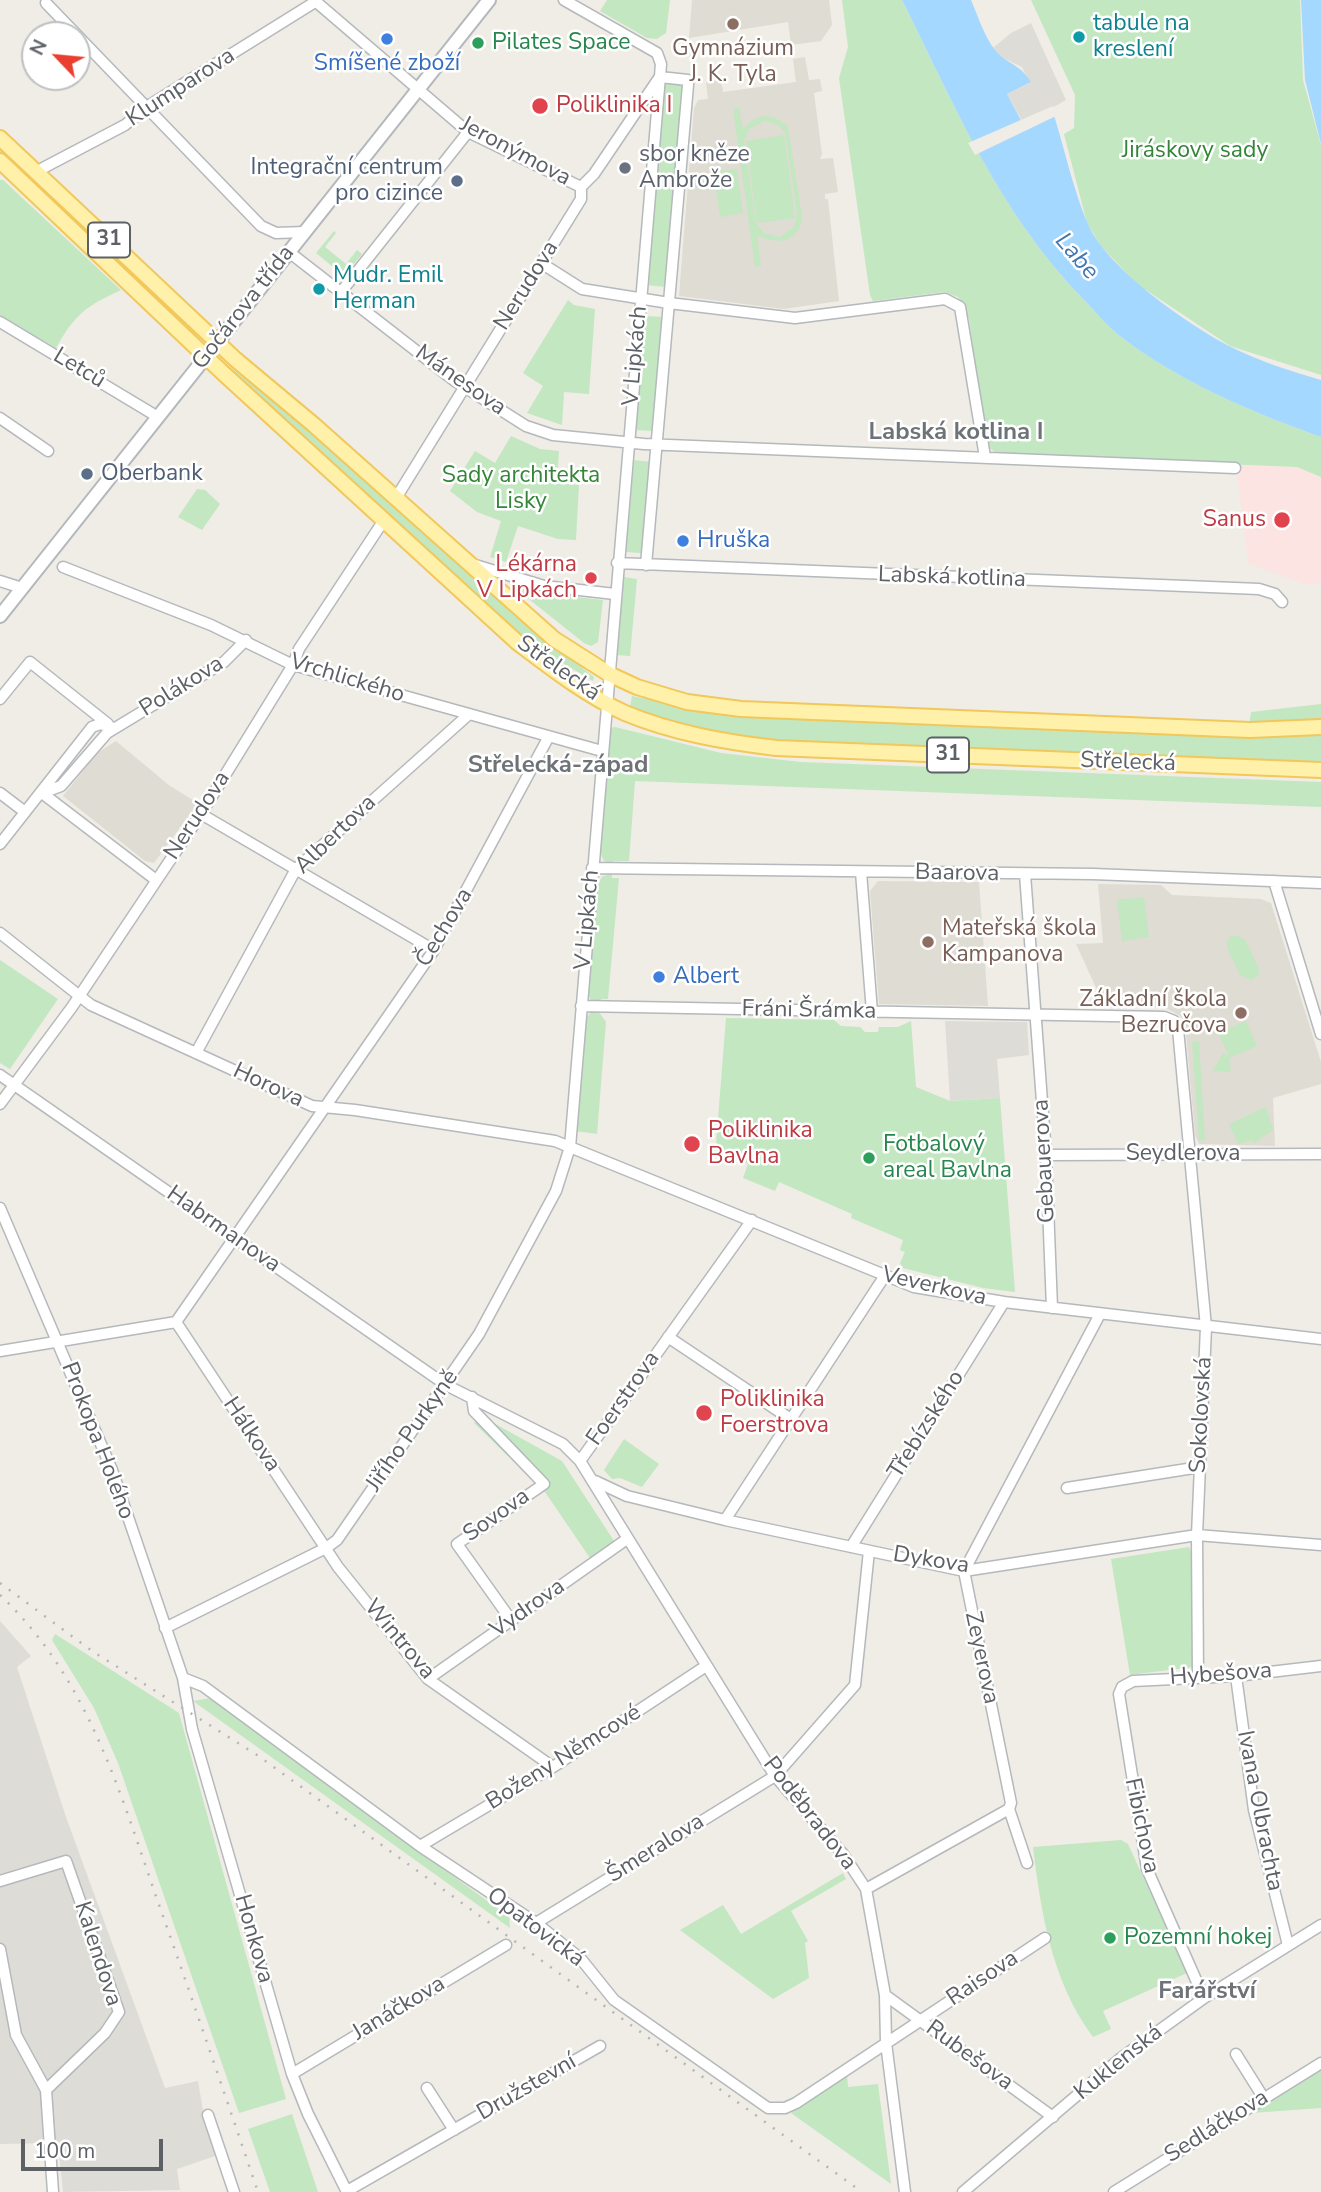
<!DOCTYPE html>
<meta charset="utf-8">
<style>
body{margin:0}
#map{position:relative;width:1321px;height:2192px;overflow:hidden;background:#efede5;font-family:"Nunito Sans",sans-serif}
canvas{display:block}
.north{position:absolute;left:21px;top:21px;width:70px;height:70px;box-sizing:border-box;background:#fff;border:2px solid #bec0c2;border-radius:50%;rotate:296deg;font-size:19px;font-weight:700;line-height:28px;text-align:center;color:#5d6166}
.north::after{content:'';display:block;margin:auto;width:24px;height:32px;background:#ea3e30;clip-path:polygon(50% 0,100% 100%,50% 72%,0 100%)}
.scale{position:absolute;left:21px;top:2139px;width:142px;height:32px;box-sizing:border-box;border:4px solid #5d6166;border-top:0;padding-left:9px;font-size:21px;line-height:24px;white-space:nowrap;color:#5d6166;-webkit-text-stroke:5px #fff;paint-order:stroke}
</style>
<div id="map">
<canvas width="1321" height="2192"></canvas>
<div class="north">N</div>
<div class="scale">100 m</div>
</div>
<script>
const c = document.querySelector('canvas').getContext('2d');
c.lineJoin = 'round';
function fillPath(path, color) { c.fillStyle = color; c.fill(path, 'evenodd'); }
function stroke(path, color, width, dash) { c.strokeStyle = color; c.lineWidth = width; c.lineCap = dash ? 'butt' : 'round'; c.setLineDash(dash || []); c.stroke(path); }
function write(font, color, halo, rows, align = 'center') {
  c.font = font + ' "Nunito Sans",sans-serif'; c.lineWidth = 5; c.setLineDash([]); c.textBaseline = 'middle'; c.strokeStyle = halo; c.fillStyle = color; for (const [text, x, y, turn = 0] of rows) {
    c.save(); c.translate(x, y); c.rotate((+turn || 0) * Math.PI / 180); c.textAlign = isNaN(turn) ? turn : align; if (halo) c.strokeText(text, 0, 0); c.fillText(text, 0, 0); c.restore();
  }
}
fillPath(new Path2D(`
 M1031 23 1066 100 1024 124 1007 94 1030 83 1022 67 1003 58 993 48 1011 33Z
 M945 1021 1027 1022 1029 1055 997 1059 1000 1098 950 1101Z
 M0 1621 31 1656 17 1667 66 1817 165 2088 198 2081 203 2111 218 2155 177 2169 180 2190 63 2192 58 2143 0 2144Z`), '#dedcd7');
fillPath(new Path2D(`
 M692 0H829L832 25 821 41 791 45 788 22 689 38Z
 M805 57 809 80 820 79 822 91 814 93 822 154 820 159 833 158 838 192 825 194V199H828L839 301 784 309 679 296 694 108 698 100 708 99 706 82 721 80 723 92 796 82 793 59Z
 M116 741 170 786 198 803 154 863 145 861 63 796 97 753Z
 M878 881 979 882 988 1006 879 1004 870 891Z
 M1098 884 1161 885 1172 895 1261 899 1271 903 1321 1062V1084L1273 1098 1275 1146 1199 1144 1195 1135 1185 1023 1180 1016 1166 1008 1104 1005 1076 944 1103 943Z`), '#dfdcd3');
fillPath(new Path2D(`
 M1236 465 1297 467 1321 477V583L1306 585 1248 563Z`), '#fce4e2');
fillPath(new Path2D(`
 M607 0H670L666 33 657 39 647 38 600 11Z
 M842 0H902C957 110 999 214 1087 303 1098 315 1109 328 1121 337 1180 382 1251 412 1321 437V477L1297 467 999 455 987 446 969 319 958 297 945 292 873 301 870 295 839 78 848 47Z
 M1031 0H1300L1303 80 1321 145V375L1230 346 1137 284 1101 246 1087 223 1064 134 1074 128 1075 95Z
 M662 81 685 83 666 287 646 285Z
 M739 108 743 129C756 113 773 112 788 127L802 216C800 242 777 246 757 235L761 266 755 267 733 109ZM765 121 778 125 785 133 797 214 794 227 780 237 764 233 756 223 744 141 749 129Z
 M784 135 795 218 757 223 746 141Z
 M0 145 199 334 197 336 0 154Z
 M737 169 743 213 720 217 714 172Z
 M0 180H3L121 290C86 306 75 314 56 348L0 315Z
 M334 231 336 233 325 247 346 264 357 250 362 254 344 276 316 253Z
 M568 300 574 305 595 309 589 394 564 392 562 425 527 413 543 386 523 373Z
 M645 316 663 317 653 431 635 430Z
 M231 368 334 448 527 624 594 677 593 681 522 639 229 371Z
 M511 436 540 449 559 451 557 483 579 485 576 540 558 539 518 526 506 562 490 557 501 521 477 512 450 491 475 451 495 463Z
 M634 460 651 462 641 553 626 552Z
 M197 489 205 490 220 504 202 530 178 517Z
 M624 577 637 579 630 656 617 655Z
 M516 584 550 594 603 600 598 642 591 646 584 643 515 588Z
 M632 696 714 713 757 716 1249 736 1321 734V763L783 742 683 725 630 707Z
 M1321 704V721L1249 725 1251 712Z
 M615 727 721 753 801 762 1321 782V807L635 781 629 861H613L612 865 604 861 600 852 611 728Z
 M612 874V878H619L608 999H601L600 1004 591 1001 587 992 597 884 603 876Z
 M1144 897 1149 937 1122 941 1117 900Z
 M1233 935 1245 939 1259 969 1258 976 1251 980 1240 975 1227 948 1228 939Z
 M0 960 58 999 10 1069 0 1063Z
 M591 1012H599L606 1022 597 1134 575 1131 584 1021Z
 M726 1018 834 1020 841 1026 860 1027 865 1032H878L879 1027H898L911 1021 916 1087 950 1101 1000 1098 1015 1292 983 1288 903 1268 900 1263 905 1252 900 1250 903 1240 851 1218 852 1214 779 1182 775 1191 743 1178 748 1164 719 1152 716 1144Z
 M1246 1021 1257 1046 1229 1058 1231 1072 1213 1071 1223 1053 1229 1056 1218 1033Z
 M1199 1041 1205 1140 1199 1141 1192 1042Z
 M1266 1107 1273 1130 1254 1143 1252 1140 1238 1144 1229 1124Z
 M481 1416 562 1461 614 1541 590 1558 545 1492 474 1423Z
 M624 1439 659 1464 642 1487 620 1478 612 1479 604 1470Z
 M1189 1547 1192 1554V1667L1130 1675 1111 1559Z
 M55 1634 179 1713 286 2099 239 2113 118 1763 94 1708 52 1640Z
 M211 1698 509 1917 510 1928 193 1701Z
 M1121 1840 1128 1844 1187 1973 1103 2011 1111 2029 1093 2037C1052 1982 1041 1913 1033 1847Z
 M843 1873 846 1879 791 1911 808 1941 805 1943 809 1978 773 1999 680 1930 723 1905 741 1934Z
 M1321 2070V2108L1252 2113 1255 2109Z
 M847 2075 848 2087 878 2084 891 2184 791 2113Z
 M292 2114 318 2192H270L248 2129Z`), '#c2e7c1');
fillPath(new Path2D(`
 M902 0H971C978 16 984 36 995 50 1008 65 1019 63 1031 82L1007 94 1023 124 1052 109C1064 146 1072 186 1087 222 1106 268 1187 324 1231 347 1259 361 1290 371 1321 380V437C1251 412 1180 382 1121 337 1109 328 1098 315 1087 303 999 214 957 110 902 0Z
 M1301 0H1321V144L1305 80Z`), '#a5d8ff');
fillPath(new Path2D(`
 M1053 106 1056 116 975 155 968 143Z`), '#efede5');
const street = new Path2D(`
 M314 0 468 132 581 187
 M46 3 261 226 276 233 305 232
 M43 168 125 125 148 106 315 2
 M289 252 455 381 526 426 553 435 644 444 1235 468
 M541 263 582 289 669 303 795 318 945 299 960 307 985 457
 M341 292 468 132
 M0 322 158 417
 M0 418 48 451
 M396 498 581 199V187L594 174 659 78
 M617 563 1259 589 1275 594 1282 602
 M472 564 544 586 615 594
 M646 565 688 85V80L660 77
 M63 567 211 625 293 665 602 751
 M0 581 22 588
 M0 699 30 662 108 724
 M0 793 25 812
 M42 793 61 786 107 733 224 662 246 640
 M42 793 156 880
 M201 814 434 950
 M0 844 92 727 100 724 114 728
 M592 868 1093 874 1321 883
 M861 872 872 1012
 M1025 874 1046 1155 1052 1308
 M1274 881 1321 1034
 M0 933 91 1005 312 1106 355 1110 555 1141 914 1287 1004 1302 1321 1339
 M581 1006 1164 1017 1174 1021 1178 1029 1206 1327 1197 1535 1198 1678
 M196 1053 296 869 467 716
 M0 1075 446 1385 563 1444 580 1461 775 1776 843 1854 866 1889 885 1995 886 2043 905 2192
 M0 1104 72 1007 201 814 293 665 299 649 384 520
 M1046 1155 1321 1154
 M0 1208 112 1470 183 1678 192 1729 292 2074 308 2114 347 2192
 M176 1322 338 1567 428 1679 553 1767
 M668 1337 792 1420
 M0 1351 176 1322 434 950 548 738
 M472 1397 474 1411 544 1484 457 1544 511 1620
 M580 1461 752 1220
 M595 1481 627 1496 725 1520 964 1571 1197 1535 1321 1545
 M1067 1488 1200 1467
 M725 1520 884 1277
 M851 1547 1004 1302
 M165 1628 326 1548 337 1540 479 1334 556 1191 570 1147 661 64 657 53 564 0
 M1236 1676 1254 1810 1288 1945
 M183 1678 203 1686 420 1846 536 1923 581 1959 614 2000 768 2108H785L796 2103 1045 1938
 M428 1679 627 1539
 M420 1846 553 1767 706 1666
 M1027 1863 1009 1809 1011 1803 964 1571 1100 1314
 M0 1881 66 1861 119 2012 105 2033 46 2090
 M866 1889 1009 1809
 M536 1923 775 1776 855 1685 869 1551
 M0 1949 16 2035 46 2090 53 2192
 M885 1995 1053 2117
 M1204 1998 1147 1869 1119 1694 1122 1687 1133 1681 1236 1676 1321 1666
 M1236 2054 1263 2097
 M292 2074 506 1945
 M427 2088 454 2130
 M208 2115 234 2192
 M347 2191 600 2046
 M963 2192 1121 2058 1204 1998 1321 1925
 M1114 2192 1321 2063`);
const secondary = new Path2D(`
 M0 616 489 0`);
const primary = new Path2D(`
 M0 138 235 359 314 425 554 639 609 674 637 687 687 702 741 709 1250 730 1321 727
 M0 161 223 373 518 643C551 668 587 696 625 713 673 733 725 742 776 748L1321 770`);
stroke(street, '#b5b8bc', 13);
stroke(secondary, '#b4b8bd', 16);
stroke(primary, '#f2c75b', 18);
stroke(street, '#fff', 10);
stroke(secondary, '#fff', 12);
stroke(primary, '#fff1aa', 14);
stroke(new Path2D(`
 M0 1583 92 1651 257 1755 862 2192
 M0 1595C88 1678 119 1790 158 1902 192 1998 225 2095 258 2192`), '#b4b5b6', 2.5, [2, 9]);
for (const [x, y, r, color] of [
 [733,24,7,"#8d6e63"],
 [1079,37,7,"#0f9aa8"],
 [387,39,7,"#3f7fe0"],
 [478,43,7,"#2e9e5b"],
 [540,106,9,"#e0444e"],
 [625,168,7,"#6b7280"],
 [457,181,7,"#5c6f8a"],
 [319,289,7,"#0f9aa8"],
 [87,474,7,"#5c6f8a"],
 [1282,520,9,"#e0444e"],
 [683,541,7,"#3f7fe0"],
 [591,578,7,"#e0444e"],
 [928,942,7,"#8d6e63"],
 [659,977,7,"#3f7fe0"],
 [1241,1013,7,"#8d6e63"],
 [692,1144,9,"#e0444e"],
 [869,1158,7,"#2e9e5b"],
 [704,1413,9,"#e0444e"],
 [1110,1938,7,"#2e9e5b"]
]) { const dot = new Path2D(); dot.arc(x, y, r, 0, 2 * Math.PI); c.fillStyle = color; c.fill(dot); stroke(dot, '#fff', 2.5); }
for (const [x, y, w] of [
 [109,240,42],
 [948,755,42]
]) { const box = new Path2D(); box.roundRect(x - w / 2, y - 17.5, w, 35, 5); c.fillStyle = '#fff'; c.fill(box); stroke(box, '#5d6166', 2); }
write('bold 21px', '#5d6166', null, [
 ["31",109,240],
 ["31",948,755]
]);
write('23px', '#0d838f', '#fff', [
 ["tabule na",1093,24],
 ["kreslení",1093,50],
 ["Mudr. Emil",333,276],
 ["Herman",333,302]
], 'left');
write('23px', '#27864d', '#fff', [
 ["Pilates Space",492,43],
 ["Fotbalový",883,1145],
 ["areal Bavlna",883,1171],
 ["Pozemní hokej",1124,1938]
], 'left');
write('23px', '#785e54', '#fff', [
 ["Gymnázium",733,49],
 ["J. K. Tyla",733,75],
 ["Mateřská škola",942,929,"left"],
 ["Kampanova",942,955,"left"],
 ["Základní škola",1227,1000,"right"],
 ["Bezručova",1227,1026,"right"]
]);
write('23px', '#366cbe', '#fff', [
 ["Smíšené zboží",387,64,"center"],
 ["Hruška",697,541],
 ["Albert",673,977]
], 'left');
write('23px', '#5d6166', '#fff', [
 ["Klumparova",181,88,-33],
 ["Jeronýmova",515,152,28],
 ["Nerudova",527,286,-58],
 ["Gočárova třída",244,308,-52],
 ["V Lipkách",636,356,-85],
 ["Letců",79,369,31],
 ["Mánesova",460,381,35],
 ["Labská kotlina",952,578,2],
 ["Střelecká",558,669,35],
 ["Vrchlického",347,679,17],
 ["Polákova",182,687,-32],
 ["Střelecká",1128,763,2],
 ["Nerudova",198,816,-57],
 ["Albertova",336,835,-44],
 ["Baarova",957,874,1],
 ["V Lipkách",588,920,-85],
 ["Čechova",445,928,-59],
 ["Fráni Šrámka",809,1011,1],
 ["Horova",268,1086,25],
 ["Seydlerova",1183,1154],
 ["Gebauerova",1045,1161,-93],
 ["Habrmanova",223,1230,35],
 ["Veverkova",934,1287,13],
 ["Foerstrova",624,1399,-55],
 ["Sokolovská",1202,1415,-87],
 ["Třebízského",927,1425,-58],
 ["Jiřího Purkyně",413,1431,-55],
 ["Hálkova",251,1435,56],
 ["Prokopa Holého",97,1441,69],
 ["Sovova",497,1516,-35],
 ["Dykova",931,1561,9],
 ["Vydrova",528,1609,-35],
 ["Wintrova",399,1640,50],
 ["Zeyerova",981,1658,78],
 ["Hybešova",1221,1675,-4],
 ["Boženy Němcové",564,1758,-32],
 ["Ivana Olbrachta",1259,1811,79],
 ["Poděbradova",809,1814,52],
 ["Fibichova",1141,1826,78],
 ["Šmeralova",656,1849,-32],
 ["Opatovická",535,1928,37],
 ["Honkova",253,1939,74],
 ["Kalendova",97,1954,72],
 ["Raisova",983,1979,-34],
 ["Janáčkova",399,2009,-31],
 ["Rubešova",969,2056,36],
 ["Kuklenská",1119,2063,-39],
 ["Družstevní",527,2088,-30],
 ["Sedláčkova",1217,2127,-32]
]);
write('23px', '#be3a42', '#fff', [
 ["Poliklinika I",556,106],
 ["Sanus",1266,520,"right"],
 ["Lékárna",577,565,"right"],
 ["V Lipkách",577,591,"right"],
 ["Poliklinika",708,1131],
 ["Bavlna",708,1157],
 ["Poliklinika",720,1400],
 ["Foerstrova",720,1426]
], 'left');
write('23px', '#348538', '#fff', [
 ["Jiráskovy sady",1195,151],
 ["Sady architekta",521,476],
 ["Lisky",521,502]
]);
write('23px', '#5b616d', '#fff', [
 ["sbor kněze",639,155],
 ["Ambrože",639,181]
], 'left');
write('23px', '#4e5e75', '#fff', [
 ["Integrační centrum",443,168],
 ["pro cizince",443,194],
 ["Oberbank",101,474,"left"]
], 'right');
write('italic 24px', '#4178b2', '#fff', [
 ["Labe",1076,257,49]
]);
write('bold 24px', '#6e7378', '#fff', [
 ["Labská kotlina I",956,433],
 ["Střelecká-západ",558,766],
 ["Farářství",1207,1992]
]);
</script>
